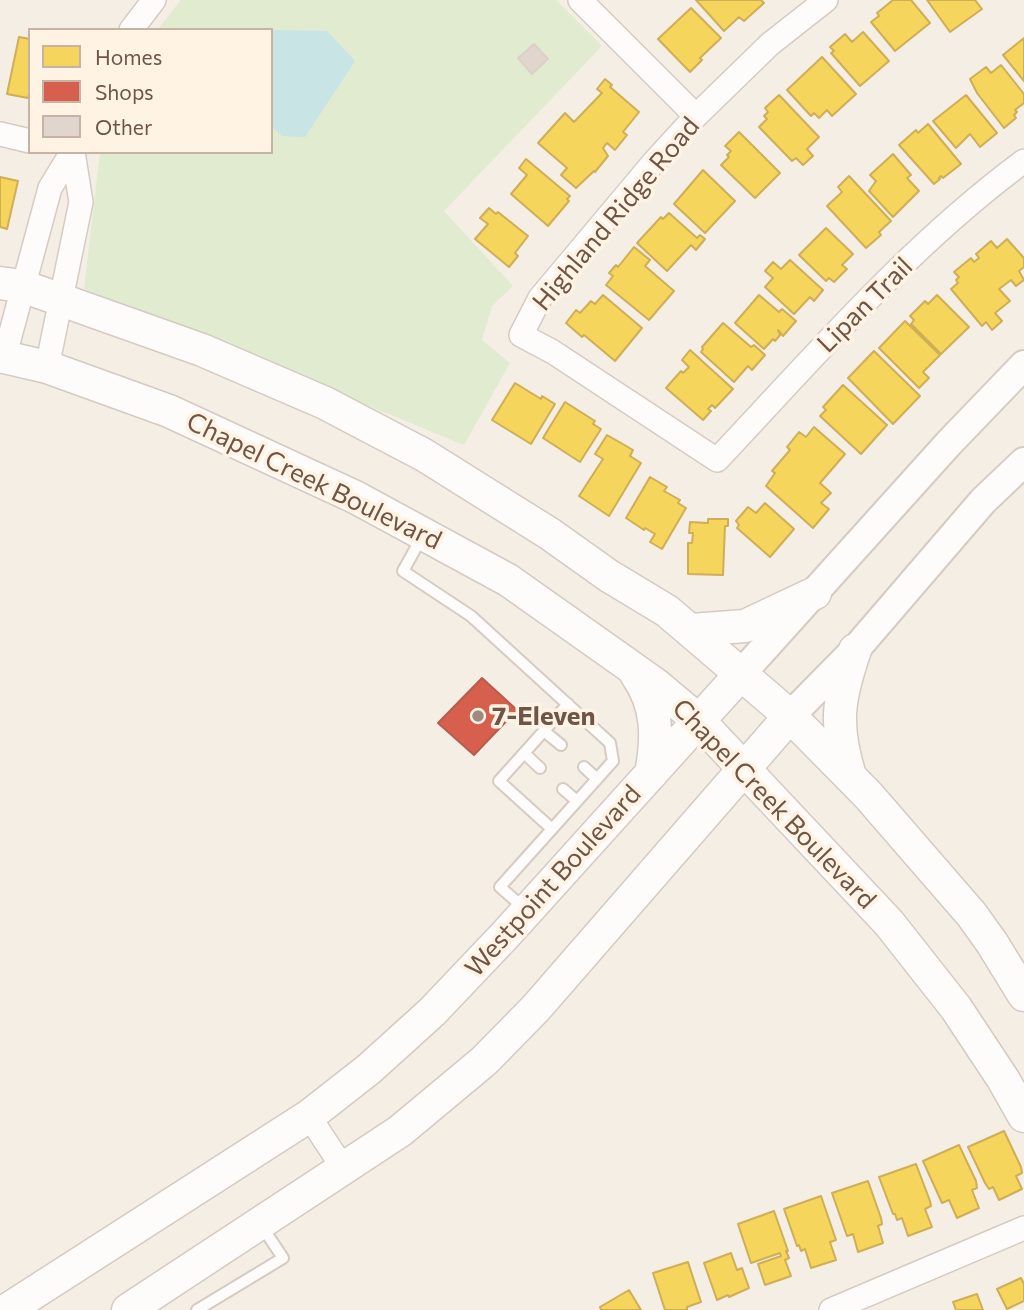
<!DOCTYPE html>
<style>
body{margin:0}
#map{position:relative;width:1024px;height:1310px;overflow:hidden;background:#f5eee5;font-family:Commissioner,sans-serif}
canvas{display:block}
.legend{position:absolute;left:28px;top:28px;width:245px;height:126px;box-sizing:border-box;background:#fff3e4;border:2px solid #c6b3a6;margin:0;padding:9px 12px;list-style:none;font-size:21px;color:#705448}
.legend li{display:flex;align-items:center;gap:14px;height:35px}
.legend b{width:35px;border:2px solid #c6b3a6}
</style>
<div id="map">
<canvas width="1024" height="1310"></canvas>
<ul class="legend">
<li><b style="height:19px;background:#f6d55c"></b>Homes</li>
<li><b style="height:19px;background:#d6604d"></b>Shops</li>
<li><b style="height:19px;background:#e1d6cd"></b>Other</li>
</ul>
</div>
<script>
const c = document.querySelector('canvas').getContext('2d');
c.lineJoin = 'round';
function fillPath(path, color) { c.fillStyle = color; c.fill(path, 'evenodd'); }
function stroke(path, color, width, dash) { c.strokeStyle = color; c.lineWidth = width; c.lineCap = dash ? 'butt' : 'round'; c.setLineDash(dash || []); c.stroke(path); }
function write(font, color, halo, rows, align = 'center') {
  c.font = font + ' Commissioner,sans-serif'; c.lineWidth = 7; c.setLineDash([]); c.textBaseline = 'middle'; c.strokeStyle = halo; c.fillStyle = color; for (const [text, x, y, turn = 0] of rows) {
    c.save(); c.translate(x, y); c.rotate((+turn || 0) * Math.PI / 180); c.textAlign = isNaN(turn) ? turn : align; if (halo) c.strokeText(text, 0, 0); c.fillText(text, 0, 0); c.restore();
  }
}
fillPath(new Path2D(`
 M181 0H556L602 46 444 211 513 286 492 306 482 340 510 363 464 445 84 289 100 152H271V30H157Z`), '#e1ebd0');
fillPath(new Path2D(`
 M274 30 327 31 355 61 305 137 282 136 271 126V33Z`), '#c8e4e4');
const homes = new Path2D(`
 M696 0H761L764 3 744 21 739 17 724 31Z
 M893 0H911L930 23 895 51 871 22 879 16 877 13Z
 M927 0H975L982 9 950 32Z
 M691 8 721 38 700 58 702 60 690 72 658 39Z
 M863 32 889 61 860 86 831 53 834 51 830 47 845 34 852 42Z
 M19 37 30 39V90L28 98 7 94Z
 M1024 38V81L1003 55Z
 M822 57 856 94 832 116 827 110 819 118 814 113 811 116 787 90Z
 M1001 65 1024 94V103L1015 110 1017 112 1014 115 1016 118 1004 128 977 93 970 79 986 67 991 73Z
 M605 79 612 85 610 87 639 112 623 132 627 135 615 150 607 143 603 148 608 156 595 172 594 171 576 188 561 175 567 168 538 143 565 113 574 122 602 93 597 89Z
 M779 95 819 137 807 149 813 156 803 165 796 158 792 161 759 127 767 119 764 116 768 112 765 108Z
 M966 95 997 133 980 147 970 134 956 148 933 121Z
 M928 124 961 164 943 178 941 176 939 178 940 179 934 184 899 145 916 130 918 133Z
 M739 132 780 173 755 198 721 165 729 157 727 155 731 151 725 146Z
 M893 154 911 175 907 178 919 191 893 217 869 191 876 181 870 175Z
 M526 159 570 196 567 199 569 201 548 226 511 194 527 175 519 168Z
 M703 170 735 201 705 233 674 204Z
 M849 176 891 221 879 232 881 235 866 248 827 206 842 192 838 187Z
 M0 177 18 181 7 229 0 227Z
 M489 208 496 214 498 212 528 236 515 253 518 256 509 267 475 239 488 224 480 218Z
 M669 213 697 238 700 235 705 239 696 250 691 245 667 271 637 243 661 217 663 219Z
 M826 228 853 254 842 265 847 269 834 282 829 278 826 281 799 255Z
 M1007 239 1024 258V267L1019 271 1024 280 1016 286 1011 280 999 289 1010 301 995 313 1002 321 992 330 986 322 982 326 951 289 958 283 956 280 959 277 954 272 971 258 974 262 979 258 976 254 991 241 997 248Z
 M634 247 650 260 645 266 674 291 649 320 606 285 613 276 609 273 616 265 618 267Z
 M790 260 823 290 814 301 810 297 794 314 765 287 773 278 765 271 773 262 781 269Z
 M603 295 642 328 615 361 584 335 582 337 566 323 576 310 580 313 591 301 595 304Z
 M759 295 779 312 782 309 796 321 783 336 778 330 780 335 775 341 773 339 764 349 735 323Z
 M937 295 969 327 941 354 911 324 914 320 910 316 925 301 928 304Z
 M905 321 940 355 923 372 929 378 919 388 879 348Z
 M723 323 751 347 754 345 765 355 752 370 748 366 734 382 701 352 703 349 702 347Z
 M690 350 733 389 715 408 712 405 708 409 711 411 703 420 666 388 681 371 683 373 689 367 682 360Z
 M874 351 920 396 893 424 848 378Z
 M515 383 541 399 542 396 555 404 531 444 492 420Z
 M843 385 887 425 861 454 820 416 826 410 823 407Z
 M565 402 595 421 593 424 601 429 580 462 543 438Z
 M814 427 845 454 820 483 831 493 821 503 829 509 813 528 766 486 775 473 772 471 790 450 787 447 799 432 806 437Z
 M607 435 633 450 630 456 641 463 609 516 579 496 603 459 595 454Z
 M650 477 667 487 664 491 680 500 678 503 686 508 662 549 650 542 655 534 645 528 644 530 626 518Z
 M765 503 794 529 770 557 737 528 739 525 736 521 748 507 756 513Z
 M708 519H728V526H725L723 575 688 574V543H692L693 533H689L690 522 708 523Z
 M1004 1131 1021 1167 1022 1173 1016 1176 1022 1189 999 1200 993 1187 989 1189 985 1183 968 1147Z
 M959 1145 976 1181 977 1188 972 1190 979 1208 957 1218 949 1200 942 1203 923 1161Z
 M916 1164 930 1201 931 1206 925 1209 932 1227 908 1236 902 1218 897 1220 895 1214H893L879 1177Z
 M868 1181 881 1218 882 1224 878 1226 883 1243 858 1252 853 1234 847 1236 832 1193Z
 M821 1196 834 1234 836 1240 830 1242 836 1260 811 1268 805 1249 801 1251 799 1245 797 1246 784 1209Z
 M774 1211 788 1251H786L789 1258 785 1260 791 1276 765 1285 758 1264 781 1256 780 1253 751 1263 738 1224Z
 M731 1253 737 1270 742 1268 749 1288 729 1297 728 1295 717 1300 704 1263Z
 M688 1262 701 1302 687 1307V1310H665L653 1273Z
 M1021 1278 1024 1284V1301L1007 1309 997 1289Z
 M629 1290 641 1310H601L600 1307Z
 M977 1294 983 1310H956L953 1302Z`);
fillPath(homes, '#f6d55c');
stroke(homes, '#ceae56', 2);
const shops = new Path2D(`
 M482 678 517 710 474 755 438 723Z`);
fillPath(shops, '#d6604d');
stroke(shops, '#b75c4c', 2);
const building = new Path2D(`
 M534 44 548 59 532 74 518 58Z`);
fillPath(building, '#e1d6cd');
stroke(building, '#ddd0c8', 2);
const service = new Path2D(`
 M423 535 403 571 471 616 610 743 613 761 500 887 524 908
 M544 731 561 745
 M524 753 540 768
 M584 767 597 779
 M563 789 577 801
 M552 829 499 781 568 704
 M197 1310 283 1258 261 1225`);
const minor = new Path2D(`
 M580 0 696 116
 M826 0 770 44 696 116 654 162 540 298 521 335 553 352 717 460C814 357 909 246 1024 161
 M131 30 154 0
 M0 134 30 141
 M4 358 50 188 72 152
 M47 367 81 202 73 152
 M309 1116 343 1168
 M831 1310 1024 1228`);
const tertiary = new Path2D(`
 M740 675 949 443 1024 365
 M790 716 855 650 983 501 1024 462`);
const secondary = new Path2D(`
 M0 283 22 286 202 350 325 403 424 455 550 534 609 576 667 611 790 716 868 795 972 915 992 943 1024 995
 M0 356 47 367 169 411 355 497 508 580 655 684 699 721 889 923 956 1008 1003 1079 1024 1116
 M691 630 745 626 815 593
 M636 674C658 705 658 737 651 774
 M850 776C834 725 838 699 855 650
 M7 1310 309 1116 369 1069 432 1012 507 933 740 675
 M128 1310 400 1131 484 1061 536 1008 790 716`);
stroke(service, '#d6cbc3', 14);
stroke(minor, '#d6cbc3', 26);
stroke(tertiary, '#d6cbc3', 32);
stroke(secondary, '#d5cac2', 35);
stroke(service, '#fefcfb', 10);
stroke(minor, '#fefcfb', 23);
stroke(tertiary, '#fefcfb', 28);
stroke(secondary, '#fefcfb', 32);
for (const [x, y, r, color] of [
 [478,716,7,"#9f8a7f"]
]) { const dot = new Path2D(); dot.arc(x, y, r, 0, 2 * Math.PI); c.fillStyle = color; c.fill(dot); stroke(dot, '#fff3e4', 2.5); }
write('26px', '#705448', '#fff3e4', [
 ["Highland Ridge Road",616,214,-50],
 ["Lipan Trail",865,305,-45],
 ["Chapel Creek Boulevard",314,481,26],
 ["Chapel Creek Boulevard",774,804,46],
 ["Westpoint Boulevard",553,881,-48]
]);
write('bold 26px', '#705448', '#fff3e4', [
 ["7-Eleven",492,716]
], 'left');
</script>
